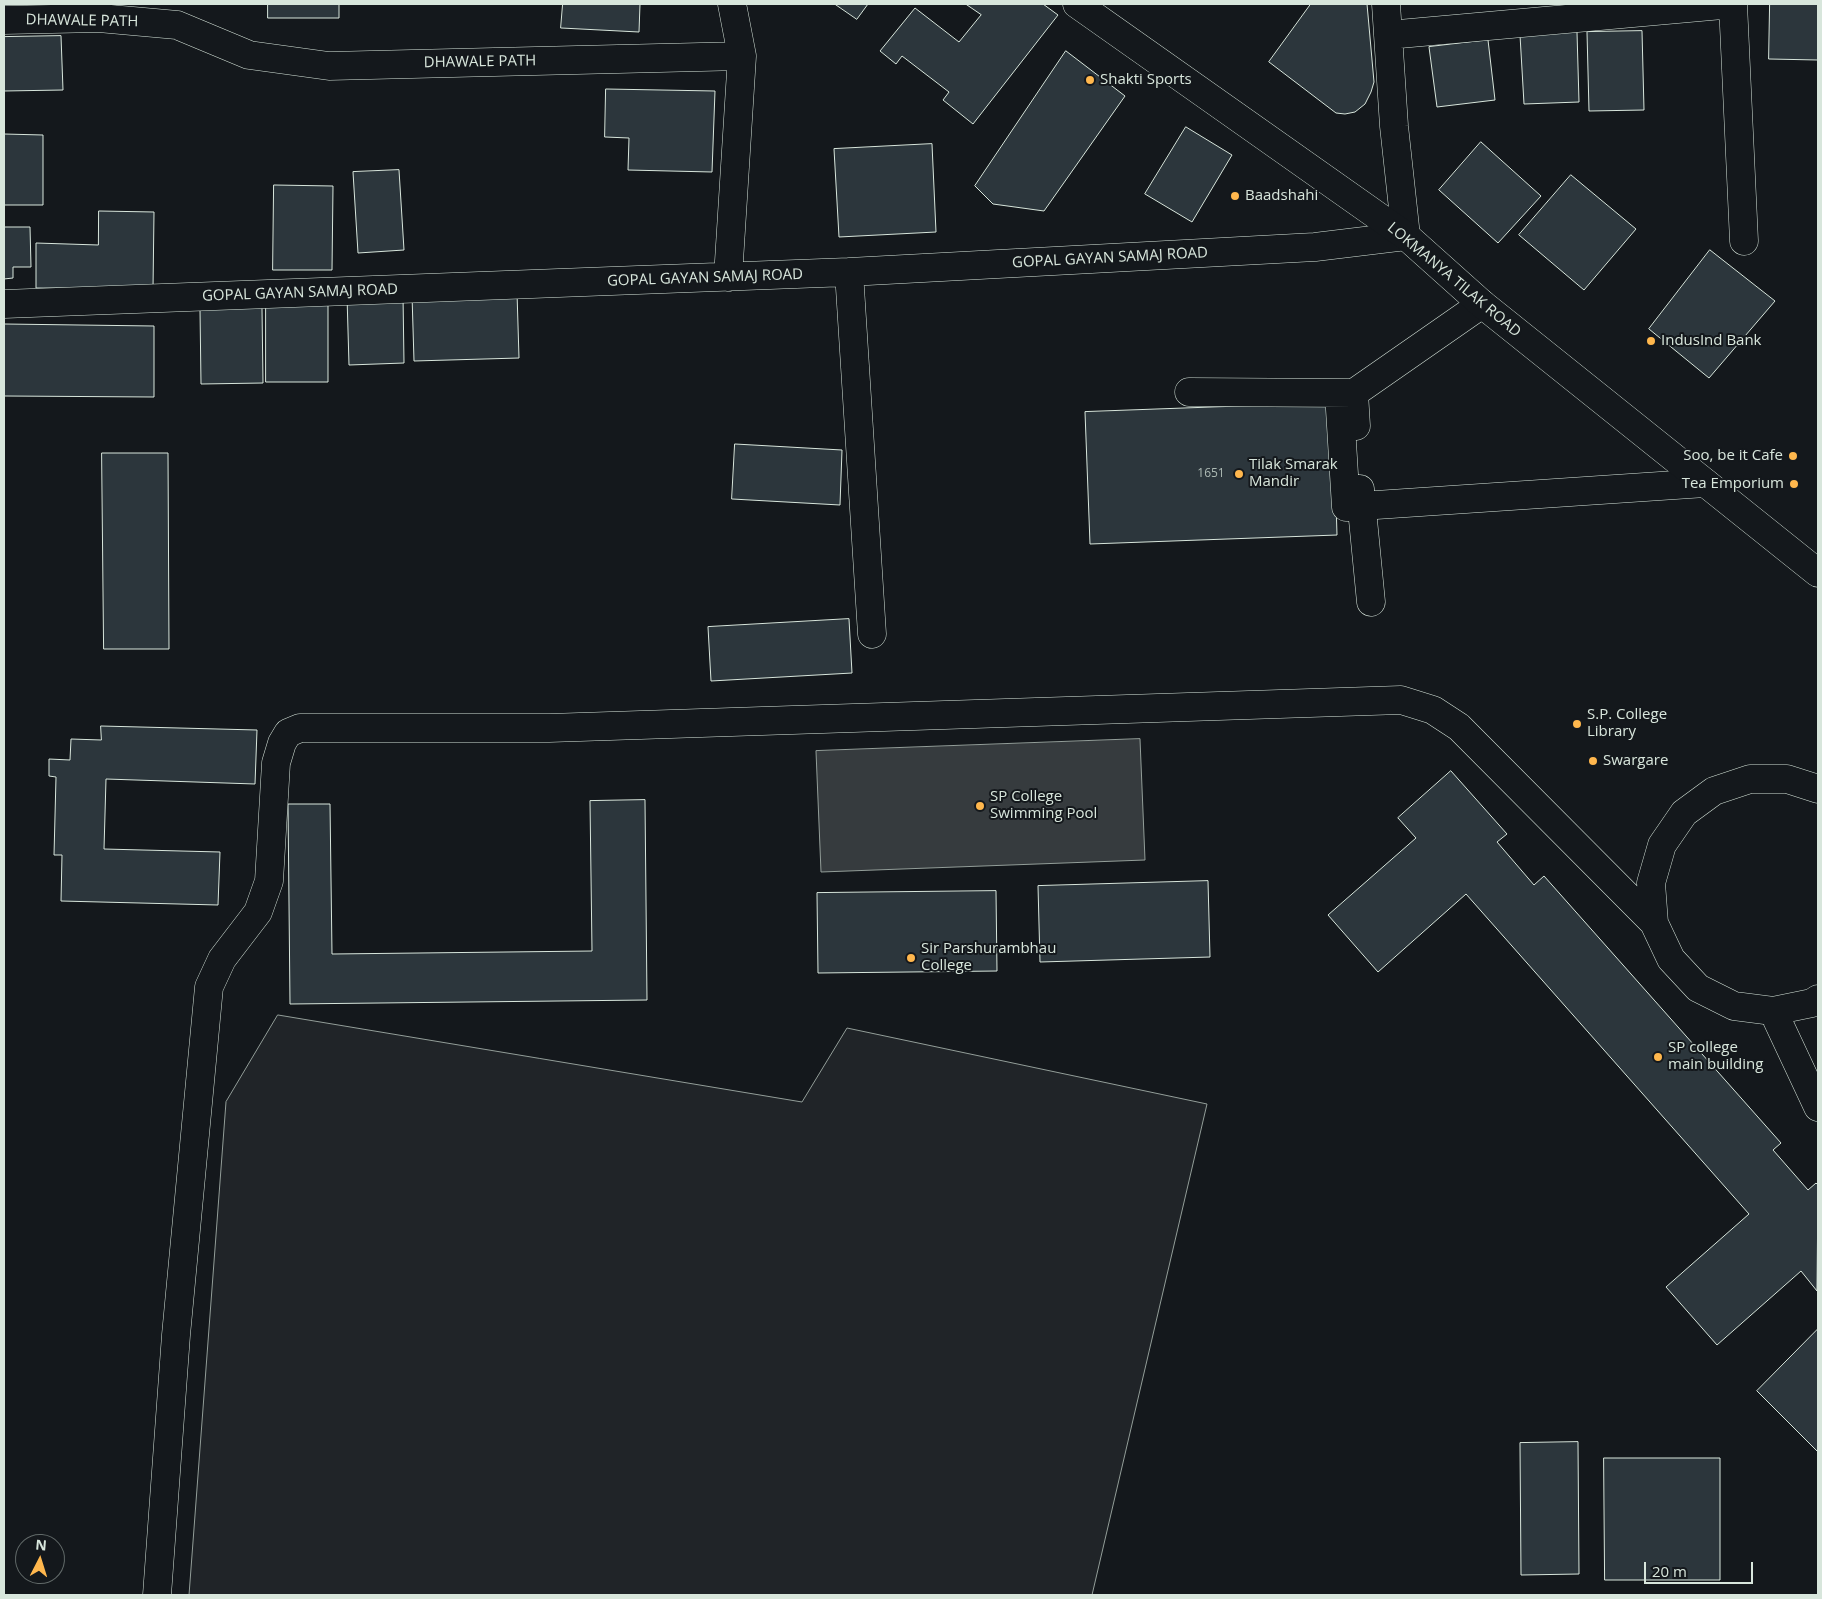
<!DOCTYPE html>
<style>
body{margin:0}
#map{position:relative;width:1822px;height:1599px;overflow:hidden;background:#14181c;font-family:"Open Sans",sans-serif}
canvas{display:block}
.frame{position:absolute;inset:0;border:5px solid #d8e6dc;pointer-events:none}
.north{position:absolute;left:15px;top:1534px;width:50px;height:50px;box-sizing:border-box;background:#14181c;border:1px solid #626a69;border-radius:50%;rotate:5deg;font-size:14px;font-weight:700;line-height:20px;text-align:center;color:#d8e6dc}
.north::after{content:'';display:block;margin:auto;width:18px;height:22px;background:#ffb74d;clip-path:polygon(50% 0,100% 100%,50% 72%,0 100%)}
.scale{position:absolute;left:1644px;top:1562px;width:109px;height:22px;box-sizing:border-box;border:2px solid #d8e6dc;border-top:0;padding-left:6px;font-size:15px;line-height:18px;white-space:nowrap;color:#d8e6dc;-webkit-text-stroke:4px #14181c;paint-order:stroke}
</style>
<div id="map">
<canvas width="1822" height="1599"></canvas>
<div class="frame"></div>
<div class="north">N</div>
<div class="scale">20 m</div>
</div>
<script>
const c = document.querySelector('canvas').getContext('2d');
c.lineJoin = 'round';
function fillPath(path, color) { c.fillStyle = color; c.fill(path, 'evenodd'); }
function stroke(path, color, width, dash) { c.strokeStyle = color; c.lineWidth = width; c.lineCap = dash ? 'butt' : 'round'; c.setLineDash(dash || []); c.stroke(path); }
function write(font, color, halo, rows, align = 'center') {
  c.font = font + ' "Open Sans",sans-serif'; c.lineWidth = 4; c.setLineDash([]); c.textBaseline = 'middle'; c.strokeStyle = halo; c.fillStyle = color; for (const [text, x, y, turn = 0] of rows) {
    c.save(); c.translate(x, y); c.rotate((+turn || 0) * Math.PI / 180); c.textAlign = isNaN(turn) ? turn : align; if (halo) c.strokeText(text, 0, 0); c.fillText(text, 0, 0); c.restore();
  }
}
const green = new Path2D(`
 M278 1015 802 1102 847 1028 1207 1104 1092 1595H189L226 1102Z`);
fillPath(green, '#202428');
stroke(green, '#939e99', 1);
const water = new Path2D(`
 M1140 739 1145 860 821 872 816 751Z`);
fillPath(water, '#363b3e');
stroke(water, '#939e99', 1);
const building = new Path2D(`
 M268 4H339V18H268Z
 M563 4H640L639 32 561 28Z
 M835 4H868L857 19Z
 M966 4H1043L1058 15 973 124 943 100 949 92 902 56 896 64 880 51 915 8 959 42 981 15Z
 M1311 4H1367L1374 82 1371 92 1365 104 1355 112 1345 114 1336 113 1269 62Z
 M1770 4H1818V60L1769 59Z
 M1642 31 1644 110 1589 111 1587 32Z
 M1577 32 1579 102 1524 104 1520 35Z
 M61 36 63 90 4 91V37Z
 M1488 40 1495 100 1437 107 1429 47Z
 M1066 51 1125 96 1044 211 993 204 975 186Z
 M606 89 715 91 712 172 628 170 629 138 605 137Z
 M1186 127 1232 155 1192 222 1145 194Z
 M4 134 43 135V205H4Z
 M1481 142 1541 196 1498 243 1439 190Z
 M932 144 936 232 839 237 834 149Z
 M399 170 404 250 358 253 353 172Z
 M1571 175 1636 229 1584 290 1519 235Z
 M274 185 333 186 332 270H273Z
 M99 211 154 212 153 289 36 288V243L98 245Z
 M4 227H30L31 267H13V278L4 279Z
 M1710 250 1775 301 1709 378 1649 329Z
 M517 292 519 358 414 361 412 295Z
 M403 295 404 363 349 365 347 296Z
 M266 303H328V382H266Z
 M262 308 263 383 201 384 200 309Z
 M4 324 154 326V397L4 396Z
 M1333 403 1337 535 1090 544 1085 412Z
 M735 444 842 450 840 505 732 499Z
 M102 453H168L169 649H104Z
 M849 619 852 673 711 681 708 627Z
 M101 726 257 730 255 784 106 779 104 849 220 852 218 905 61 901 62 855H54L56 777 49 776V759L70 760 71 739 101 740Z
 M1451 771 1507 834 1497 842 1534 885 1544 876 1781 1143 1773 1150 1808 1190 1816 1183 1818 1185 1817 1291 1801 1271 1717 1345 1666 1287 1749 1214 1466 894 1378 972 1328 915 1416 838 1398 818Z
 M645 800 647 1000 290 1004 288 804H330L332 954 592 951 590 801Z
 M1208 881 1210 957 1040 962 1038 886Z
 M996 891 997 971 818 973 817 893Z
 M1818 1329V1452L1757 1391Z
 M1578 1442 1579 1574 1521 1575 1520 1443Z
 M1604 1458H1720V1580H1605Z`);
fillPath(building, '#2c363c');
stroke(building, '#d8e6dc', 1);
const minor = new Path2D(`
 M1733 4 1744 241
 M4 20 99 18 177 25 249 55 329 66 742 56
 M1388 35 1733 4
 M849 272 872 634
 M728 277 742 56 732 4
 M4 304 849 272 1315 247 1406 236 1394 126 1386 4
 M1189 392 1354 393
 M1339 393 1346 507 1705 483
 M1356 426 1354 393 1482 304
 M1360 489 1371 602
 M1818 789 1787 779H1750L1714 791 1684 813 1662 845 1651 883 1654 923 1671 959 1698 988 1734 1006 1773 1011 1812 1003 1818 999
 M1773 1011 1818 1107
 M157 1595 176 1335 209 987 222 959 258 912 269 881 276 763 282 743 288 733 300 728H549L1401 700 1433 710 1459 727 1654 923`);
const major = new Path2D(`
 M1077 4 1406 236 1482 304 1818 573`);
stroke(minor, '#d8e6dc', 29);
stroke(major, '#d8e6dc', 29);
stroke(minor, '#14181c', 28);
stroke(major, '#14181c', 28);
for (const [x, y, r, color] of [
 [1090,80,5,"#ffb74d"],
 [1235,196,5,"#ffb74d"],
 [1651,341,5,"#ffb74d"],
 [1793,456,5,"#ffb74d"],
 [1239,474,5,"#ffb74d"],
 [1794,484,5,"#ffb74d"],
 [1577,724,5,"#ffb74d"],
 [1593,761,5,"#ffb74d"],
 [980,806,5,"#ffb74d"],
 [911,958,5,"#ffb74d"],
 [1658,1057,5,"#ffb74d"]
]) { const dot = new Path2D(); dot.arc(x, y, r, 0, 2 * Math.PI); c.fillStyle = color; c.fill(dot); stroke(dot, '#14181c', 2); }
write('12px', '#adbab4', null, [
 ["1651",1211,474]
]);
write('15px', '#d8e6dc', '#14181c', [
 ["DHAWALE PATH",82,21,1],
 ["DHAWALE PATH",480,62,-1],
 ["GOPAL GAYAN SAMAJ ROAD",1110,258,-3],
 ["GOPAL GAYAN SAMAJ ROAD",705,278,-2],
 ["LOKMANYA TILAK ROAD",1454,280,40],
 ["GOPAL GAYAN SAMAJ ROAD",300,293,-2]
]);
write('15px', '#d8e6dc', '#14181c', [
 ["Shakti Sports",1100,80],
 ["Baadshahi",1245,196],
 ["IndusInd Bank",1661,341],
 ["Soo, be it Cafe",1783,456,"right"],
 ["Tilak Smarak",1249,465],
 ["Mandir",1249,482],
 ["Tea Emporium",1784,484,"right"],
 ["S.P. College",1587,715],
 ["Library",1587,732],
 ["Swargare",1603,761],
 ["SP College",990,797],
 ["Swimming Pool",990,814],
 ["Sir Parshurambhau",921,949],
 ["College",921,966],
 ["SP college",1668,1048],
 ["main building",1668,1065]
], 'left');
</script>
